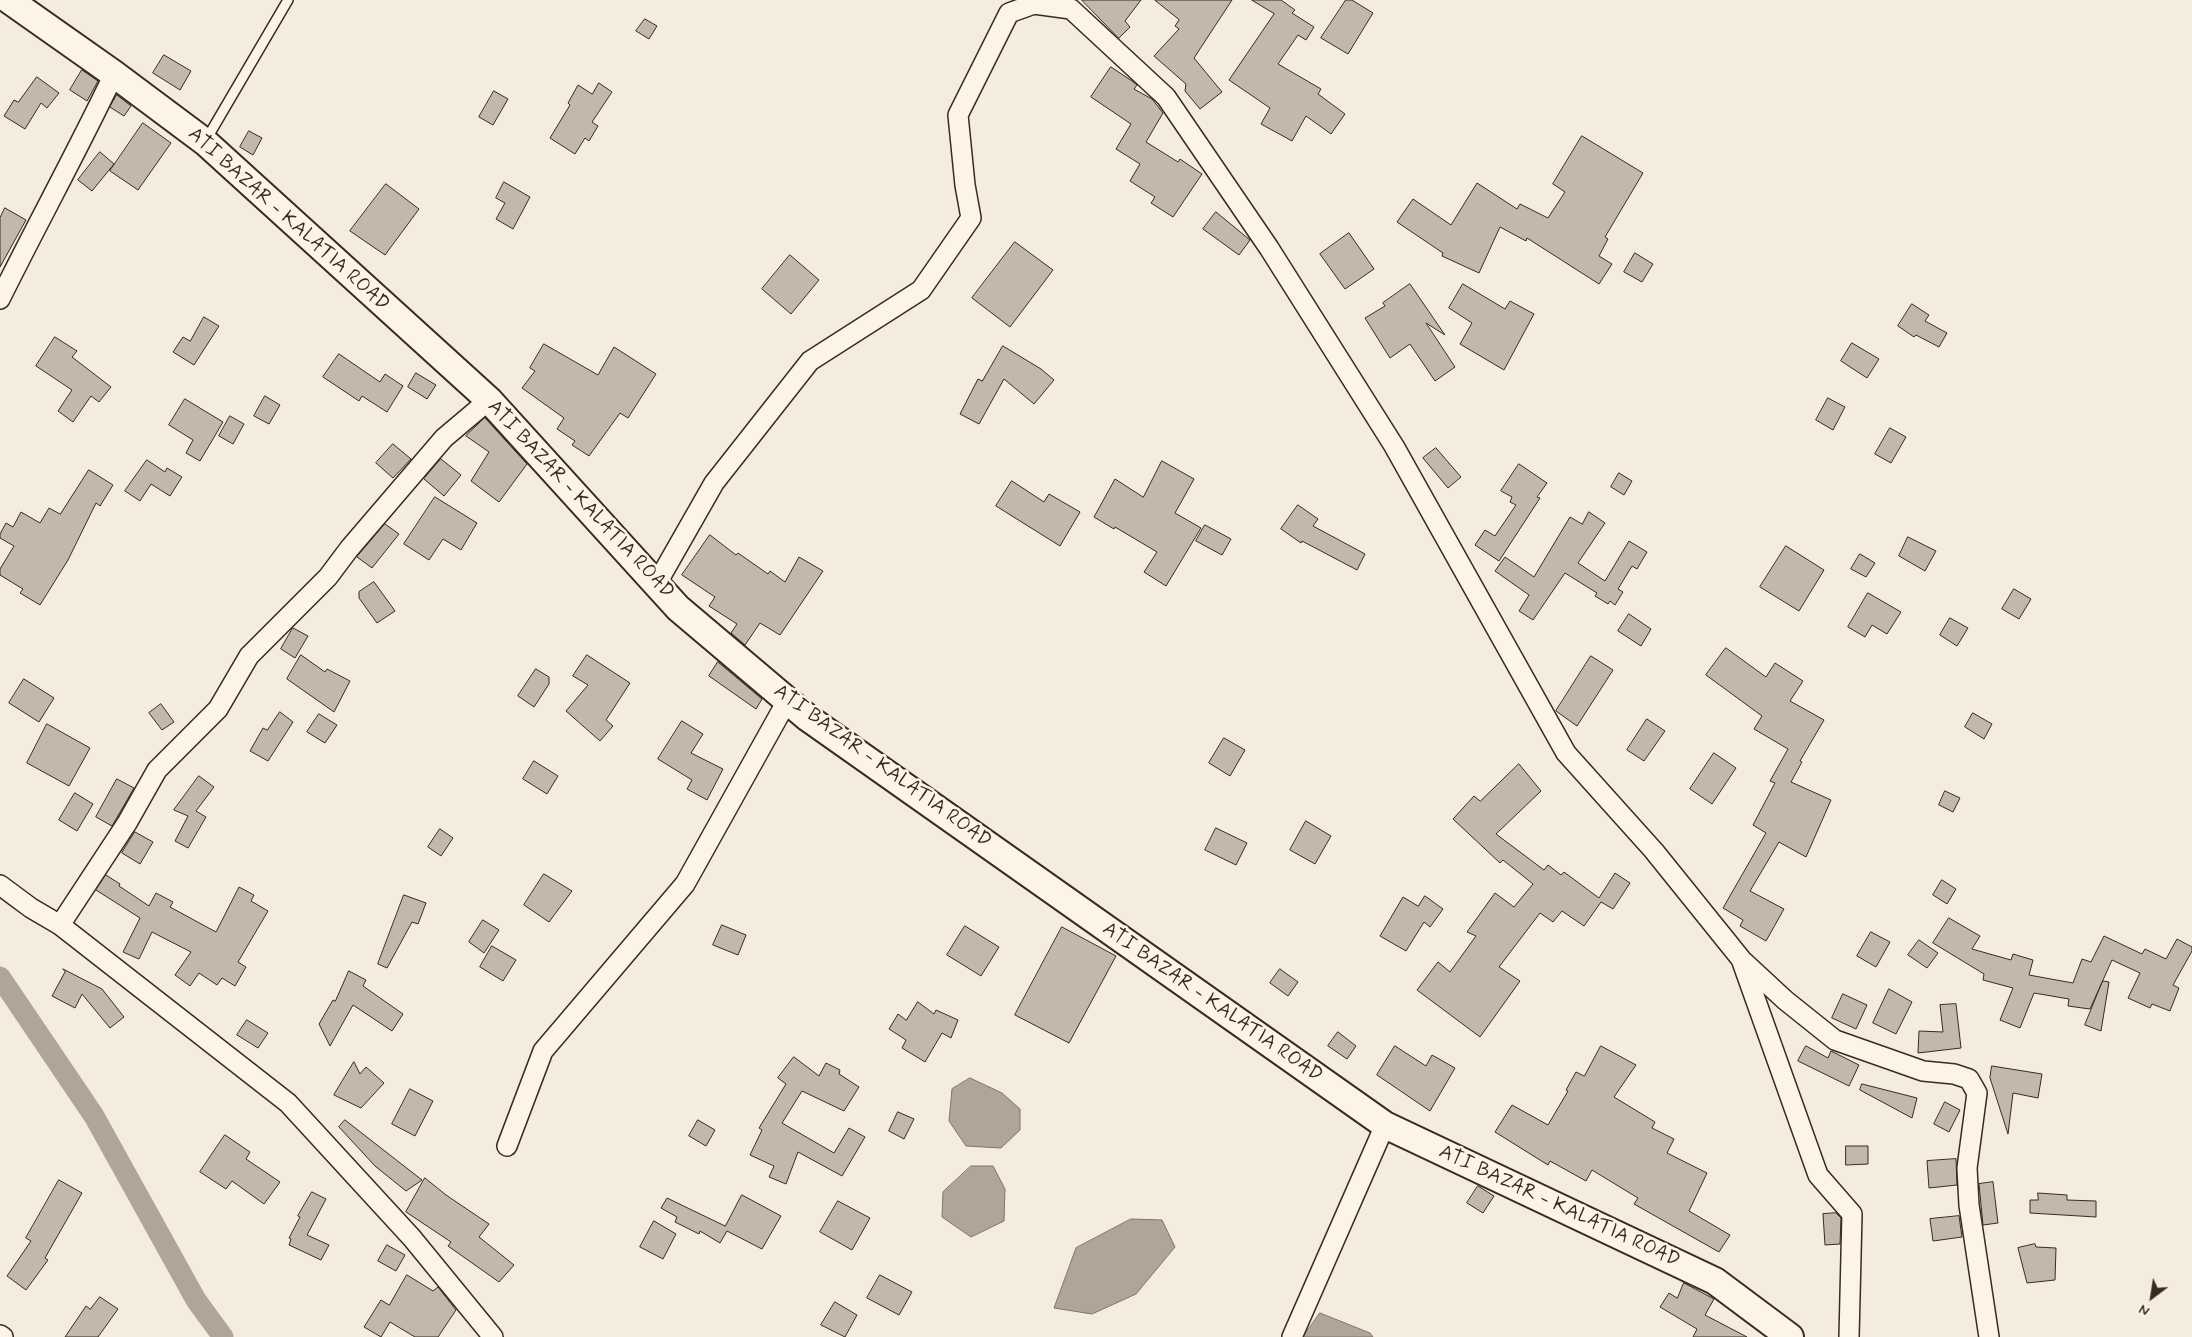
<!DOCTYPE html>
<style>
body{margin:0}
#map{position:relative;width:2192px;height:1337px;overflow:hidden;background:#f4eddd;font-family:Mynerve,sans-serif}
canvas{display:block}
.north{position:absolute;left:2127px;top:1272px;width:50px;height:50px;-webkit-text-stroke:4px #fcf5e5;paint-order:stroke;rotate:211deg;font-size:14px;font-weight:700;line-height:20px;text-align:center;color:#3b2a1e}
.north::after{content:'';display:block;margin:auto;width:18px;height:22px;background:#3b2a1e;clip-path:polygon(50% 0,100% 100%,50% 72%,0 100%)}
</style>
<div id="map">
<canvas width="2192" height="1337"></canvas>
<div class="north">N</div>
</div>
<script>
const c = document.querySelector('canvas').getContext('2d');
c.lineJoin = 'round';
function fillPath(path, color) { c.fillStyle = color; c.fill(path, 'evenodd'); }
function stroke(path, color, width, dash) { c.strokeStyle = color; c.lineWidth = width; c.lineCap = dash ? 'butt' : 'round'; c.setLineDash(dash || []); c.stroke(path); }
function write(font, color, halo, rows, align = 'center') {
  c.font = font + ' Mynerve,sans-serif'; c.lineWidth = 5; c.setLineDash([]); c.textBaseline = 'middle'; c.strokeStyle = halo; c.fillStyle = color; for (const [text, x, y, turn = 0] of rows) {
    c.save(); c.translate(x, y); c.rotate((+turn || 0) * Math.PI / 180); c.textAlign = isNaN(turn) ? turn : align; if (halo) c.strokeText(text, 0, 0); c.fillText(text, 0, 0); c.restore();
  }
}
const water = new Path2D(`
 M970 1078 1002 1093 1020 1109V1130L1001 1148 966 1146 949 1121 952 1089Z
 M971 1166H993L1005 1189 1004 1221 971 1237 942 1217 943 1192Z
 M1131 1219 1162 1220 1175 1247 1136 1294 1092 1314 1054 1308 1076 1248Z
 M1320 1313 1370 1333 1373 1337H1303Z`);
fillPath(water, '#b0a596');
stroke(water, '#817466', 1);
stroke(new Path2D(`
 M0 977 94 1116 196 1300 223 1337`), '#b0a596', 21);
const building = new Path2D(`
 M1082 0H1141L1125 21 1130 27 1119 38Z
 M1155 0H1232L1194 58 1222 92 1200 109 1185 91 1186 84 1154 56 1179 29 1175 26 1179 20Z
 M1252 0H1281L1295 10 1292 13 1314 27 1306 40 1298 35 1278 64 1321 89 1318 94 1345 114 1331 134 1306 116 1292 141 1261 124 1270 108 1229 80 1274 14Z
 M1346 0H1352L1373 13 1348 54 1321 38Z
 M645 19 657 26 649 39 636 31Z
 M164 55 191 71 180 90 153 73Z
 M1111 67 1132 81 1137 85 1134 89 1152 99 1163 113 1146 142 1178 162 1180 159 1202 174 1173 217 1151 203 1155 197 1130 181 1140 164 1116 149 1131 124 1091 97Z
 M82 70 98 81 87 101 70 90Z
 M37 77 59 93 47 108 41 103 25 129 4 116 14 100 18 102Z
 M599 83 612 92 592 122 598 126 589 141 585 138 575 154 550 138 570 105 568 103 578 85 592 94Z
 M494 91 508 99 493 125 479 117Z
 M117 95 131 106 124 116 110 107Z
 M143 123 171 143 138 190 110 171Z
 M249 131 262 138 253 155 240 147Z
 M1582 136 1643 173 1605 237 1608 239 1599 256 1612 264 1599 284 1527 238 1526 241 1500 227 1479 273 1442 256 1443 253 1397 222 1413 199 1451 225 1477 183 1517 209 1520 204 1548 218 1565 192 1553 184Z
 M100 152 114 164 92 191 78 180Z
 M504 182 530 197 513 229 496 219 505 203 496 198Z
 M386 184 419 209 385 255 350 231Z
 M5 208 26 220 0 267V218Z
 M1216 212 1250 240 1239 255 1203 229Z
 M1349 233 1374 269 1345 289 1320 254Z
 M1015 242 1053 270 1010 327 972 298Z
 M1635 253 1653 264 1642 282 1624 272Z
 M790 255 819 280 791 314 762 289Z
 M1410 284 1445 335 1426 323 1455 367 1435 381 1410 344 1390 358 1365 318 1385 306 1383 303Z
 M1463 284 1505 309 1510 301 1534 314 1504 370 1460 344 1472 323 1449 308Z
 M1912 304 1929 315 1925 321 1947 333 1939 347 1916 335 1914 337 1898 326Z
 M204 317 219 326 194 365 173 352 183 337 190 341Z
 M55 337 77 351 72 357 111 387 99 402 91 396 73 422 58 411 72 390 36 366Z
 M1852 343 1879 359 1867 378 1841 361Z
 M544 344 598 375 614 347 656 374 628 418 620 413 589 456 572 445 575 441 557 429 564 418 522 388 535 371 530 368Z
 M1003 346 1041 369 1054 380 1034 404 1004 379 979 424 960 414 978 379 982 381Z
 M339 354 380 382 385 374 403 386 387 412 362 396 359 401 323 377Z
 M416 373 436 385 427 399 408 387Z
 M265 396 280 405 269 424 254 416Z
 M1828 398 1845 407 1833 430 1816 420Z
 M185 399 223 422 200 461 186 453 193 440 169 425Z
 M230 416 244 424 233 444 219 436Z
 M485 418 527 464 499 502 471 481 489 452 466 436Z
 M1890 428 1906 437 1891 463 1875 454Z
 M393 444 411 459 393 478 376 463Z
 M1436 448 1461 477 1448 488 1423 458Z
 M441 459 461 475 444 496 424 479Z
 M147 460 165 472 167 468 182 477 170 496 151 484 140 501 125 491Z
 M1162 461 1194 479 1175 513 1201 528 1166 586 1144 572 1157 552 1115 527 1114 529 1094 517 1115 479 1143 497Z
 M1519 464 1547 483 1537 497 1540 498 1499 561 1475 545 1485 530 1495 536 1516 505 1510 502 1512 497 1501 491Z
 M89 470 113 485 100 506 96 503 68 560 40 605 20 593 23 589 0 575V569L14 546 0 538V534L6 523 13 527 21 512 40 523 49 508 60 514Z
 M1619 473 1632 481 1624 495 1611 487Z
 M1012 481 1044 502 1049 494 1080 512 1060 546 996 506Z
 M435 497 477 523 461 550 443 539 429 560 404 544Z
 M1298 505 1318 519 1313 526 1365 554 1357 570 1302 541 1301 543 1281 529Z
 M1589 512 1605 523 1578 563 1605 581 1629 541 1647 552 1637 569 1632 566 1618 589 1623 592 1615 605 1610 601 1608 604 1595 596 1597 593 1565 573 1533 620 1519 611 1529 595 1495 571 1505 557 1534 577 1570 517 1582 524Z
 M385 524 399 534 372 568 357 557Z
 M1205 525 1231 539 1222 555 1196 541Z
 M710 535 736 555 738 553 768 574 770 571 785 582 799 557 823 571 780 635 760 623 745 645 731 633 737 624 709 606 715 597 682 575Z
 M1908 537 1936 551 1925 571 1899 556Z
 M1786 546 1824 570 1799 611 1760 587Z
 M1860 554 1875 563 1866 577 1851 569Z
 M374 582 395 611 377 623 359 598V592Z
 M2014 589 2031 599 2019 619 2002 609Z
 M1868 593 1901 612 1887 634 1872 625 1865 637 1848 627Z
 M1629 614 1651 629 1641 646 1618 631Z
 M1950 618 1968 628 1957 646 1940 635Z
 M293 628 308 636 295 658 281 649Z
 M1726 648 1766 677 1775 663 1803 681 1790 701 1824 720 1800 761 1802 762 1791 782 1831 800 1806 857 1779 842 1750 891 1784 909 1766 941 1740 926 1743 920 1723 908 1766 833 1753 825 1775 783 1770 781 1788 749 1754 729 1762 716 1706 675Z
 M301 655 325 672 327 669 350 681 334 712 287 679Z
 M587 655 630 683 606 720 613 726 600 741 566 711 588 685 573 676Z
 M1591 656 1613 670 1577 726 1556 711Z
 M718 662 762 699 756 709 709 676Z
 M536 669 549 677V684L534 707 518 696Z
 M24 679 54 698 39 722 9 703Z
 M161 704 174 722 162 730 149 713Z
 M280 712 293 722 268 761 250 751 263 728 267 730Z
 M1973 713 1992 724 1984 739 1965 727Z
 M319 714 337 725 325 743 307 732Z
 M1647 719 1665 731 1644 761 1627 750Z
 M682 721 703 734 691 753 723 769 707 800 687 789 692 780 658 759Z
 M47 724 90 748 69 786 27 763Z
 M1224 738 1245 750 1230 776 1209 763Z
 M1714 753 1736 768 1712 804 1690 789Z
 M534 761 558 776 547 794 523 779Z
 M1519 764 1541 791 1496 834 1544 870 1548 865 1561 875 1564 872 1599 898 1615 873 1630 883 1613 909 1601 902 1584 926 1562 911 1553 922 1540 913 1499 967 1520 981 1480 1037 1417 990 1438 962 1450 972 1476 936 1467 932 1495 893 1514 907 1533 884 1503 860 1500 863 1453 819 1474 796 1480 801Z
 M199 776 214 787 196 811 206 817 188 848 175 841 188 816 174 810Z
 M117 779 134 788 112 826 96 817Z
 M1945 791 1960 798 1953 812 1939 805Z
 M75 793 93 804 77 831 59 820Z
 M1306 821 1331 836 1315 864 1290 850Z
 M1216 828 1247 843 1236 865 1205 850Z
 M440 829 453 838 441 856 428 847Z
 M135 832 153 842 140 864 122 853Z
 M544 874 572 891 549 922 524 905Z
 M106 875 120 884 119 886 149 906 156 893 173 902 170 907 216 932 239 887 254 895 251 901 268 911 238 962 246 967 235 986 222 978 217 985 199 973 190 986 175 975 191 952 152 932 139 959 123 952 140 918 96 890Z
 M1942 880 1956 889 1947 904 1933 895Z
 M404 895 426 903 418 924 412 922 387 968 378 964Z
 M1425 896 1443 909 1430 927 1424 922 1406 951 1380 936 1403 897 1418 906Z
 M1949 918 1980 936 1972 949 2011 960 2013 954 2033 960 2029 975 2073 983 2082 959 2091 962 2104 936 2142 954 2145 949 2166 959 2177 939 2192 947V951L2173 985 2179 988 2170 1011 2152 1004 2150 1008 2128 998 2140 973 2112 960 2090 1009 2068 1006 2069 999 2034 993 2020 1028 2000 1020 2013 988 1983 980 1984 974 1933 943Z
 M483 920 499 930 484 953 469 942Z
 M722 925 746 935 738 955 713 945Z
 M965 926 999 947 981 976 947 955Z
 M1062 927 1116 956 1069 1043 1015 1015Z
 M1871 932 1890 942 1876 967 1857 956Z
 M1919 940 1938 953 1927 968 1908 955Z
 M492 946 516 960 503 981 480 967Z
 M63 969 102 989 124 1017 110 1028 82 994 75 1008 52 996 65 972Z
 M1280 969 1298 982 1288 996 1270 983Z
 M349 971 366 980 363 986 403 1014 392 1031 353 1005 330 1046 319 1024 333 1000 335 1001Z
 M2103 981 2109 982 2101 1031 2085 1025Z
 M1889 989 1912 1002 1896 1034 1873 1023Z
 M1843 994 1867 1005 1856 1029 1832 1018Z
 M918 1002 934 1014 936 1010 958 1020 951 1038 942 1033 925 1062 902 1048 906 1040 889 1029 898 1014 906 1020Z
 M1956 1004 1961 1048 1918 1053 1919 1031 1943 1032 1940 1005Z
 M247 1020 268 1033 258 1048 237 1035Z
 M1338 1032 1356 1046 1347 1059 1328 1046Z
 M1395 1046 1426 1066 1432 1055 1455 1068 1430 1111 1377 1075Z
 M1601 1046 1636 1065 1614 1097 1655 1122 1652 1128 1674 1139 1667 1153 1707 1173 1689 1211 1730 1235 1719 1252 1634 1204 1638 1198 1592 1170 1586 1181 1550 1161 1548 1165 1495 1132 1512 1105 1548 1125 1568 1091 1566 1090 1576 1072 1584 1076Z
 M1806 1046 1828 1058 1831 1051 1859 1065 1849 1086 1798 1061Z
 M794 1057 819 1076 826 1063 840 1070 839 1074 859 1087 844 1111 802 1091 782 1123 834 1153 849 1128 865 1137 842 1176 798 1152 786 1184 769 1177 774 1166 750 1155 762 1130 759 1128 786 1084 778 1078Z
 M354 1062 360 1074 366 1067 384 1083 361 1108 334 1095Z
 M1992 1066 2042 1074 2038 1098 2013 1093 2008 1134 1990 1078Z
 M1862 1084 1917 1098 1912 1118 1860 1090Z
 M410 1089 433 1101 415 1136 392 1124Z
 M1945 1102 1960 1110 1949 1132 1934 1124Z
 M898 1112 914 1119 904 1139 889 1131Z
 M345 1120 422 1180 406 1191 375 1166 339 1127Z
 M698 1120 715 1130 706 1146 689 1136Z
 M225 1135 250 1152 246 1159 280 1182 264 1204 232 1181 226 1189 200 1172Z
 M1846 1146H1868V1164L1846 1165Z
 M1956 1159 1957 1185 1929 1188 1927 1161Z
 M425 1178 446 1195 489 1224 479 1237 514 1265 499 1282 448 1246 451 1242 406 1212Z
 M59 1180 82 1193 45 1258 48 1260 26 1290 7 1276 31 1241 26 1238Z
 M1993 1182 1998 1223 1983 1225 1979 1184Z
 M1478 1186 1494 1196 1483 1213 1467 1203Z
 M312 1192 326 1199 307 1235 329 1245 321 1260 289 1245 291 1239 289 1238 300 1217 298 1216Z
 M2038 1193 2067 1195V1200L2096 1201V1217L2030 1213V1200H2038Z
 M742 1195 781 1216 762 1249 727 1231 720 1243 700 1231 699 1234 675 1222 677 1217 661 1208 667 1198 725 1226Z
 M838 1201 870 1218 852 1250 820 1232Z
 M1836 1213 1841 1218 1840 1244 1825 1245 1823 1214Z
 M1959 1216 1962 1237 1933 1241 1930 1219Z
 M654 1221 676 1234 663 1259 640 1247Z
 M2035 1244 2036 1247 2056 1248 2055 1280 2027 1283 2018 1248Z
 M387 1245 405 1255 396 1271 378 1261Z
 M407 1275 433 1291 438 1287 456 1310 438 1337H415L390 1322 381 1337 364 1327 381 1300 389 1305Z
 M880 1275 912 1292 899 1315 867 1298Z
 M1684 1283 1714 1299 1705 1315 1747 1337H1693L1697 1329 1660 1307 1669 1293 1677 1298Z
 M100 1297 118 1309 98 1337H65L86 1306 90 1309Z
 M835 1302 857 1315 845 1337 821 1325Z`);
fillPath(building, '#c3b9aa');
stroke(building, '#3b2a1e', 1);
const lane = new Path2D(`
 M206 140 288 0`);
const street = new Path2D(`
 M0 299C37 224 78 150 114 74
 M657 583 714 483 810 361 921 290 971 218 965 185 958 115 1009 13 1034 4 1071 9 1166 97 1269 248 1394 446 1566 753 1654 851 1741 959 1818 1175 1852 1214 1849 1337
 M0 885 31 908 60 925 127 823 157 770 218 709 249 656 328 577 349 549 444 438 489 400
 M60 925 288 1103 412 1238 493 1337
 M1744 962 1785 1000 1835 1040 1923 1071 1954 1074 1969 1079 1977 1093 1967 1168 1969 1205 1989 1337
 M507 1146 543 1051 685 884 787 701
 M0 1335 3 1337
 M1292 1337 1385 1125`);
const secondary = new Path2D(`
 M9 0 114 74 205 142 489 400 678 608 808 718 1385 1125 1715 1281 1790 1337`);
stroke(lane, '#3b2a1e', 12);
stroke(street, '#3b2a1e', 22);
stroke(secondary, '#3b2a1e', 30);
stroke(lane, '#fcf5e5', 9);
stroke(street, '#fcf5e5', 19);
stroke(secondary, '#fcf5e5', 26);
write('20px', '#3b2a1e', '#fcf5e5', [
 ["ATI BAZAR - KALATIA ROAD",288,220,42],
 ["ATI BAZAR - KALATIA ROAD",580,500,47],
 ["ATI BAZAR - KALATIA ROAD",882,767,36],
 ["ATI BAZAR - KALATIA ROAD",1212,1003,35],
 ["ATI BAZAR - KALATIA ROAD",1559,1207,25]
]);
</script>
